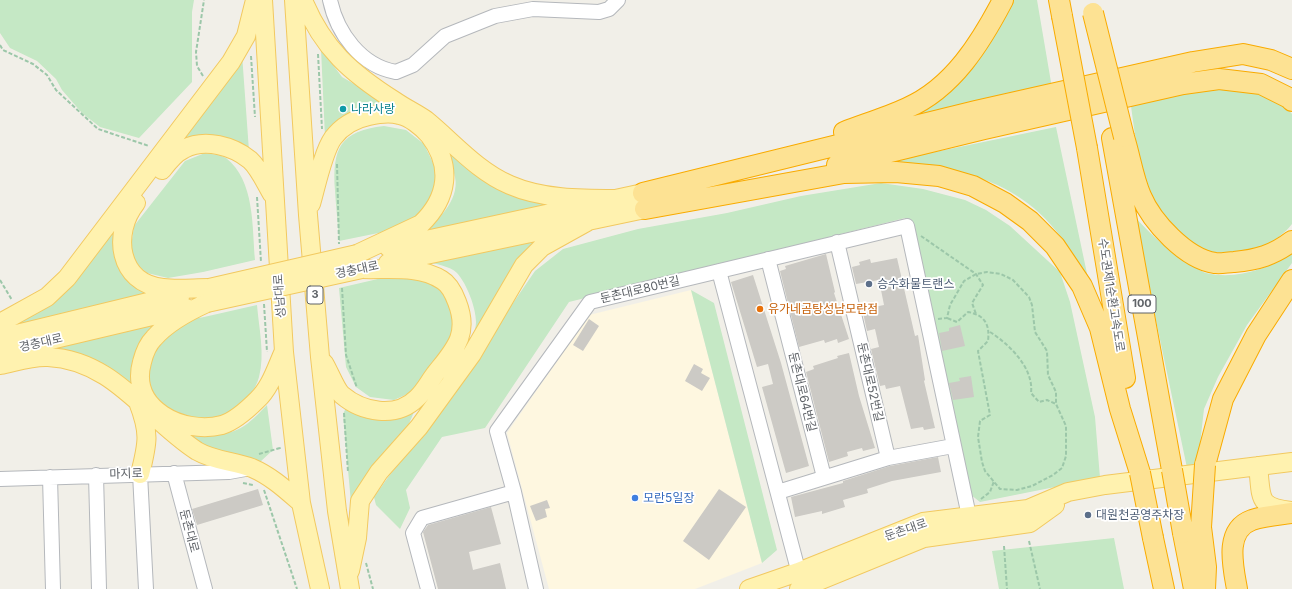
<!DOCTYPE html>
<meta charset="utf-8">
<style>
body{margin:0}
canvas{display:block;background:#f1efe8}
</style>
<canvas width="1292" height="589"></canvas>
<script>
const c = document.querySelector('canvas').getContext('2d');
c.lineJoin = 'round';
function fillPath(path, color) { c.fillStyle = color; c.fill(path, 'evenodd'); }
function stroke(path, color, width, dash) { c.strokeStyle = color; c.lineWidth = width; c.lineCap = dash ? 'butt' : 'round'; c.setLineDash(dash || []); c.stroke(path); }
function write(font, color, halo, rows, align = 'center') {
  c.font = font + ' Inter,"Noto Sans KR",sans-serif'; c.lineWidth = 3.5; c.setLineDash([]); c.textBaseline = 'middle'; c.strokeStyle = halo; c.fillStyle = color; for (const [text, x, y, turn = 0] of rows) {
    c.save(); c.translate(x, y); c.rotate((+turn || 0) * Math.PI / 180); c.textAlign = isNaN(turn) ? turn : align; if (halo) c.strokeText(text, 0, 0); c.fillText(text, 0, 0); c.restore();
  }
}
fillPath(new Path2D(`
 M691 290 762 563 695 589H549L507 433 589 315Z`), '#fef7e0');
fillPath(new Path2D(`
 M0 0H194L192 12V82L139 138 100 127 82 113 62 90 56 79 37 61 10 48 0 33Z
 M1010 0H1037L1052 88 907 117Z
 M321 49 342 77 396 108 325 137Z
 M242 54 249 151 172 150Z
 M1222 86C1246 91 1276 92 1292 114V224C1278 242 1254 253 1231 253 1216 253 1201 252 1187 243 1182 241 1178 235 1174 230 1142 197 1137 150 1131 106Z
 M384 126 406 130 424 144 434 165 436 186 430 204 403 228 339 241C338 224 336 208 335 191 332 148 340 131 384 126Z
 M1056 127 1089 283C1042 187 980 166 877 164Z
 M446 147 563 206 420 236C436 222 460 201 455 177 453 167 449 157 446 147Z
 M205 153C211 154 221 155 226 158 255 181 252 226 255 260L203 272 168 278 147 273 134 262 131 247 134 226 185 161Z
 M881 183 923 189 965 200 986 210 1010 226 1060 272 1070 302 1095 417 1100 478 980 502 966 491 956 429 905 218 569 302 485 428 442 437 406 490 410 508 400 529 376 505 374 497 389 476 424 433 535 271 563 249 638 229 727 213 801 196Z
 M1134 216C1152 236 1170 252 1193 266 1197 268 1202 272 1206 273 1236 280 1267 269 1292 254V263L1247 325 1218 377 1204 409 1199 453 1190 482Z
 M116 223 117 252 152 292 8 330 37 312Z
 M550 236 468 349C470 341 476 331 476 322 476 308 467 284 457 273 450 266 435 264 425 261Z
 M395 275 424 278 437 287 450 300 456 338 414 391 394 400 370 397 356 387 346 367 339 288Z
 M691 290 714 303 777 550 762 563Z
 M257 305C259 329 265 354 259 377 256 390 244 403 234 411 221 420 177 421 164 410 153 401 144 370 151 357 157 343 170 329 183 322 189 319 198 318 204 317 222 313 239 309 257 305Z
 M163 319C129 348 130 361 142 402L44 349Z
 M267 405 273 450 260 462 206 456 171 427C195 434 222 440 244 426 252 421 260 412 267 405Z
 M347 406 367 418H395L414 412 402 440 351 503 343 414Z
 M1114 538 1124 589H999L992 551Z`), '#c5e8c5');
fillPath(new Path2D(`
 M826 254 835 292 834 293 849 339 838 343 837 339 825 343 824 340 799 347 780 271 786 269 785 266Z
 M897 258 915 336 918 335 925 380 924 381 935 428 924 430 923 427 911 429 900 386 886 389 885 385 880 386 871 349 879 347 875 329 867 331 863 313 870 312 869 308 884 305 879 280 856 284 852 267 860 265 859 262 870 259 871 263Z
 M753 275 781 363 809 466 786 473 762 387 773 384 768 364 757 367 731 282Z
 M589 319 599 326 583 351 573 345Z
 M960 325 965 346 942 351 939 333 949 331V328Z
 M849 353 859 396 875 448 863 451 862 448 847 452 848 456 829 462 806 372 814 369 813 366 838 358 837 356Z
 M694 364 703 369 701 373 710 378 702 391 685 381Z
 M971 376 974 397 953 400 949 383 960 381 959 378Z
 M938 457 941 472 892 481 867 489 868 493 843 500 845 507 822 514V511L795 517 791 497 843 483V481L890 466Z
 M258 489 263 505 197 525 192 509Z
 M719 489 746 507 709 560 683 541Z
 M547 500 550 508 545 509 547 517 536 521 530 506Z
 M491 507 501 544 469 552 473 570 500 563 506 589H438L423 532 428 525Z`), '#cccac5');
const minor = new Path2D(`
 M330 0C337 33 361 66 396 72L413 65 445 36 495 16 533 9 599 12 609 9 618 0
 M837 242 888 458
 M768 259 824 477
 M719 271 801 581
 M174 473 205 589
 M140 474 146 589
 M96 475 99 589
 M50 477 53 589
 M0 479 229 472 251 468
 M778 492 888 458 953 446
 M428 589 413 533 422 518 514 492
 M536 589 514 492 497 431 590 302 907 226 969 516`);
const major = new Path2D(`
 M263 0 284 352 301 503 320 589
 M294 0 308 215 320 357 337 511 350 589
 M303 0C323 49 351 73 395 101 405 108 416 113 426 120 453 142 477 171 510 185 542 199 580 199 615 199
 M162 170C168 162 175 153 184 149 205 138 233 146 250 160 259 168 266 184 272 194
 M136 203C112 233 118 283 163 288 178 290 194 288 209 288
 M311 204C316 187 323 152 333 138 342 126 354 119 369 116 378 114 389 112 399 115 410 117 422 127 429 135 453 166 448 198 421 224L357 254
 M389 248 643 193
 M388 263 645 209
 M207 303C187 312 168 322 154 338 148 344 144 354 142 362 129 409 183 435 222 425 235 421 248 409 257 400 270 388 276 369 283 353
 M0 323 47 297 67 278 231 62 246 36 255 0
 M0 338 181 294
 M0 352 186 308
 M324 363C329 371 336 390 342 395 362 412 396 419 417 398 424 392 429 382 435 374 454 350 470 335 457 302 454 294 449 284 442 280 419 265 388 270 362 269
 M0 365C15 362 33 356 48 357 114 360 147 419 197 451 214 461 234 461 252 468 271 476 286 490 301 503
 M138 402C150 433 148 442 140 474
 M1258 466C1262 498 1256 507 1292 511
 M350 571 357 538 360 501 379 472 419 427 472 354 524 265 542 247 587 222
 M749 589 798 572 923 522 1028 509 1068 492 1105 485 1292 462
 M799 589 924 538 1030 523 1055 505`);
const highway = new Path2D(`
 M1059 0 1062 16
 M844 132C865 124 887 117 907 108 953 88 981 42 1003 0
 M1124 137C1130 156 1133 178 1141 196 1152 222 1186 259 1215 263 1221 264 1228 262 1234 262 1257 260 1274 255 1292 241
 M1112 138 1172 470
 M1087 148 1125 378
 M837 165 984 129 1183 84 1219 79 1261 84 1289 98 1292 101
 M643 193 976 111 1193 62 1243 54 1271 60 1292 69
 M645 209 844 173 896 172 939 176 973 186 1005 203 1030 221 1055 246 1082 286 1100 328 1120 409 1140 473
 M1205 465 1223 399 1256 335 1292 280
 M1201 527 1206 567 1205 589
 M1183 533 1194 589
 M1153 538 1164 589
 M1237 589C1233 566 1224 530 1252 520 1265 516 1279 515 1292 513`);
stroke(minor, '#b5b8bc', 16);
stroke(major, '#f2c960', 20);
stroke(highway, '#f9ab00', 22);
stroke(new Path2D(`
 M0 45 3 50 33 64 47 75 56 90 98 129 149 146
 M318 54 322 129
 M251 56 255 117
 M203 76 197 66 196 52 204 0
 M337 164 339 244
 M257 197 261 262
 M921 236 976 274 983 285 972 303 976 314
 M0 280 12 300
 M342 288 346 355 357 388
 M264 304 267 352
 M938 319 947 318 950 305 964 281 976 274 987 272 1001 274 1013 280 1029 297 1032 305 1035 332 1047 351 1048 375 1056 392V404L1066 426V456L1062 468 1053 475 1032 486 1017 490 1000 489 985 471 982 462 978 437 980 421 990 415 978 351 988 341C990 325 985 315 968 312L957 322 947 318
 M990 332C1009 344 1034 368 1031 393L1039 402 1047 400 1056 404
 M344 413 348 472
 M259 454 280 448 279 447
 M243 483 253 485
 M264 490 297 589
 M981 499 990 492 994 481
 M1029 541 1040 589
 M1004 546 1007 589
 M366 563 373 589`), '#9cc7a9', 2, [4, 2]);
stroke(minor, '#fff', 14);
stroke(major, '#fff2af', 18);
stroke(highway, '#fde293', 20);
const majorBridge = new Path2D(`
 M209 288 357 254
 M207 303 362 269`);
const highwayBridge = new Path2D(`
 M1093 13 1124 137
 M1062 16 1087 148
 M1172 470 1183 533
 M1140 473 1153 538
 M1201 527 1205 465`);
stroke(majorBridge, '#f2c960', 20, []);
stroke(highwayBridge, '#f9ab00', 22, []);
stroke(majorBridge, '#fff2af', 18);
stroke(highwayBridge, '#fde293', 20);
for (const [x, y, r, color] of [
 [343,109,4,"#0f9aa8"],
 [869,284,4,"#5c6f8a"],
 [760,309,4,"#e8710a"],
 [635,498,4,"#3f7fe0"],
 [1088,515,4,"#5c6f8a"]
]) { const dot = new Path2D(); dot.arc(x, y, r, 0, 2 * Math.PI); c.fillStyle = color; c.fill(dot); stroke(dot, '#fff', 1.5); }
for (const [x, y, w] of [
 [315,295,16],
 [1142,304,28]
]) { const box = new Path2D(); box.roundRect(x - w / 2, y - 9, w, 18, 3); c.fillStyle = '#fff'; c.fill(box); stroke(box, '#5f6368', 1); }
write('bold 11px', '#5f6368', null, [
 ["3",315,295],
 ["100",1142,304]
]);
write('12px', '#0d838f', '#fff', [
 ["나라사랑",351,109]
], 'left');
write('12px', '#5f6368', '#fff', [
 ["경충대로",357,270,-12],
 ["둔촌대로80번길",640,290,-13],
 ["수도권제1순환고속도로",1111,295,81],
 ["성남대로",280,296,-94],
 ["경충대로",41,343,-13],
 ["둔촌대로52번길",870,382,77],
 ["둔촌대로64번길",802,392,76],
 ["마지로",126,474,-2],
 ["둔촌대로",906,530,-19],
 ["둔촌대로",189,531,75]
]);
write('12px', '#4e5e75', '#fff', [
 ["승수화물트랜스",877,284],
 ["대원천공영주차장",1096,515]
], 'left');
write('12px', '#c56008', '#fff', [
 ["유가네곰탕성남모란점",768,309]
], 'left');
write('12px', '#366cbe', '#fff', [
 ["모란5일장",643,498]
], 'left');
</script>
